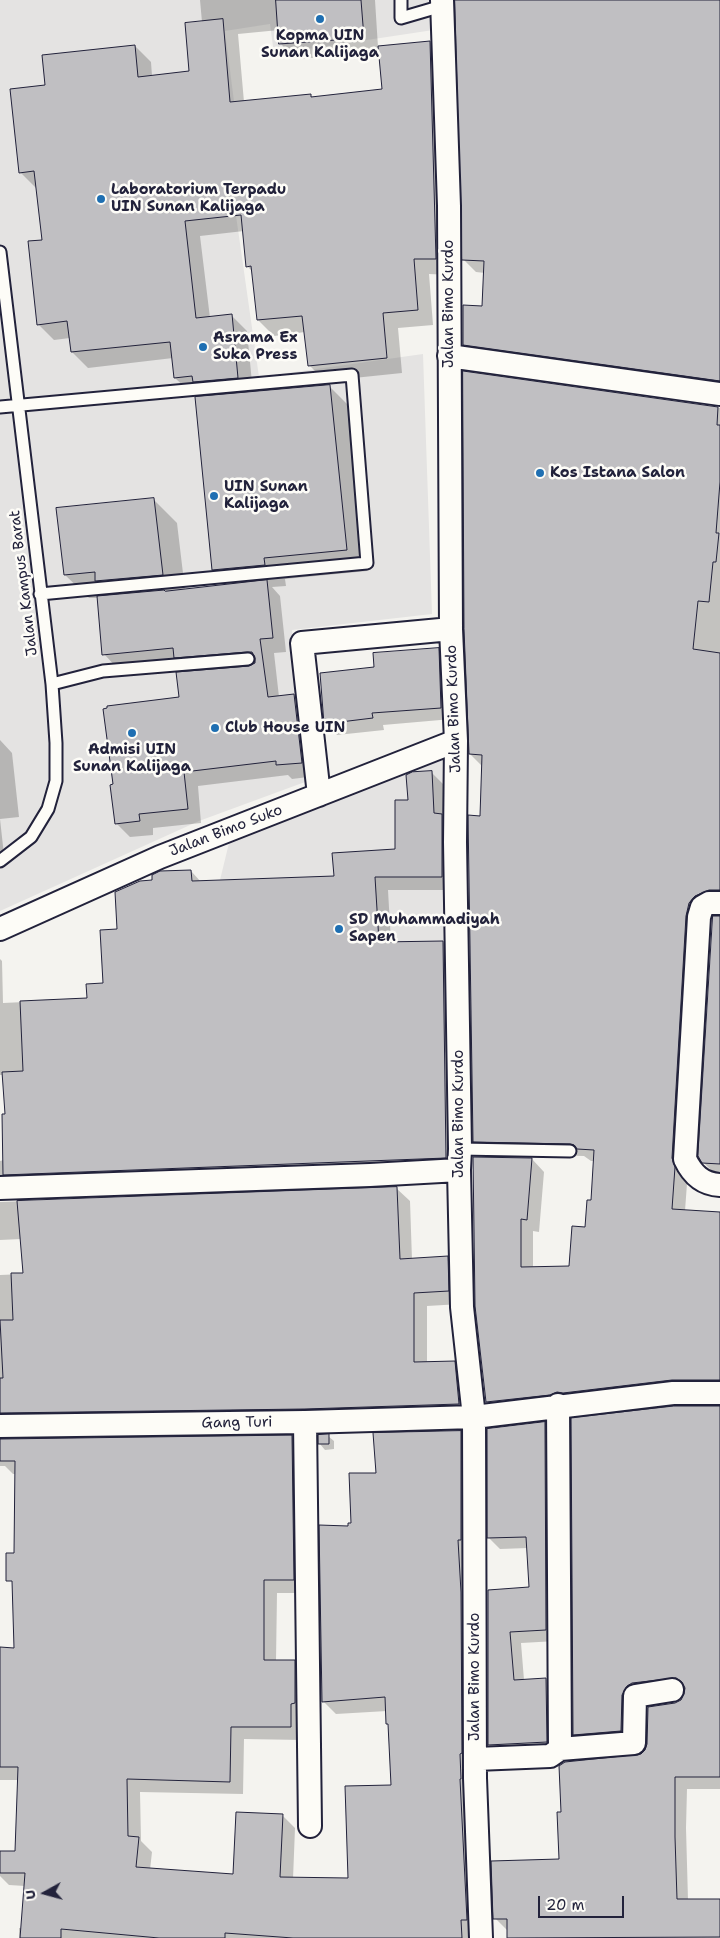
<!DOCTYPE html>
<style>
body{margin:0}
#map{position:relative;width:720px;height:1938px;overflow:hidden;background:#f4f3ef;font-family:"Shantell Sans",sans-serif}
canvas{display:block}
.north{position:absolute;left:20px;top:1868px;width:50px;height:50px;-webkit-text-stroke:4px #fdfcf7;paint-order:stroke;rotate:263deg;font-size:14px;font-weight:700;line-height:20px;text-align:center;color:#22223b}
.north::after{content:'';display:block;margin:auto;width:18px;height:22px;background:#22223b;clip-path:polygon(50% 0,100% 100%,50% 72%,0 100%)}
.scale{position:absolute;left:538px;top:1896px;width:86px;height:22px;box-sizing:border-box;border:2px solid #22223b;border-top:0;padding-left:6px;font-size:15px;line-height:18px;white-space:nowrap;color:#22223b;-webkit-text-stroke:4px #fdfcf7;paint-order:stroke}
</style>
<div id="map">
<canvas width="720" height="1938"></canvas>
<div class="north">U</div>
<div class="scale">20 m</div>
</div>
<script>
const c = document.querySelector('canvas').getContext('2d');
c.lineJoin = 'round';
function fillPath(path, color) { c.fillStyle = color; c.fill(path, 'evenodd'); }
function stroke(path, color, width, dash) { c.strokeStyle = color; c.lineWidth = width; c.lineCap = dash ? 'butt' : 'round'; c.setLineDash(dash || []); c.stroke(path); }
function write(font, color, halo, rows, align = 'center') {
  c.font = font + ' "Shantell Sans",sans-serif'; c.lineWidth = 5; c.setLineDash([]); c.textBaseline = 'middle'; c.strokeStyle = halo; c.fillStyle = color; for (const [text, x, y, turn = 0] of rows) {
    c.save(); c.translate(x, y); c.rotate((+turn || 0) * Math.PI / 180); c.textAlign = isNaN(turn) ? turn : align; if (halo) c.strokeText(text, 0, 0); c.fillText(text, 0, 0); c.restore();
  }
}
fillPath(new Path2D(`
 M0 0H437L440 29 274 54 270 24 225 31 234 101 220 103 259 377 423 354 432 614 292 630 305 782 199 821 0 911Z
 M456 752 457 1051 438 1054 223 979 220 880 229 843Z`), '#e4e3e2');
fillPath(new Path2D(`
 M200 0H375L378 47 430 42 445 58 451 275 429 274 433 325 398 328 402 373 325 381 309 365 305 332 274 336 258 320 253 272 247 266 244 231 200 236 210 318 232 316 247 331 253 393 329 386 350 407 367 571 285 579 286 586 272 587 280 596 286 652 274 653 279 697 294 695 308 709 316 776 292 779 288 775 198 786 201 823 153 828V835L130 837 116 823 181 698 191 672 181 662 118 669 104 654 98 598H89L65 575 153 499 177 523 185 590 229 585 213 570 210 397 205 392 191 393 175 378 173 358 88 368 72 352 70 338 54 340 38 324 43 241 38 188H36L20 172 47 86 135 46 151 62 152 76 191 72 202 22ZM279 30 280 43 296 59 380 53 383 90 313 98 310 95 244 102 238 34Z
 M456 0H720V391L477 357 464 344 483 307 485 273 476 272 464 260Z
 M464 373 720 408V903L707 908 685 1211 720 1213V1392L499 1414 487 1402 532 1159 544 1172 539 1232 533 1231V1268H570L586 1229 592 1201 595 1161H591L584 1156 487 1154 474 1141 482 766 470 754Z
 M438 649 450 661 452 719 383 725 384 730 337 735 325 723 375 668Z
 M0 740 12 753 19 817 0 819 4 855H0Z
 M432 773 445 786 455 890H388L391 943 443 942 456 956 459 1170 2 1195 0 1201V1161L4 1160 6 1115 4 1075H0V959L2 961 3 1003 88 999 104 984 119 931 153 881 191 871 201 882 335 877 396 850 409 801Z
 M720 916V1175H716L703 1162Z
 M396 1188 410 1201 412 1260 447 1258 461 1271V1304L427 1306V1363L454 1362 467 1376 472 1417 2 1433 0 1439V1275L24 1274 21 1239 0 1240V1202Z
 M720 1407V1789H687L686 1828 688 1900H720V1938H509L508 1931 495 1918 560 1860 562 1813 646 1750 675 1704 681 1701 686 1690 645 1695 633 1743 587 1747 574 1734Z
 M545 1423 556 1434 557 1641 521 1643 524 1680 546 1679 557 1691 556 1754 501 1756 489 1745V1591L530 1589 528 1548 500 1549 489 1538Z
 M460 1432 474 1445V1938H19V1928H22L25 1886 9 1885 0 1876V1852H17L19 1780H0V1679L14 1678 16 1474H13L5 1466H0V1440L292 1437 305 1450 307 1593H277L276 1661H294L308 1675 303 1740 244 1739 243 1794 140 1792 141 1841 152 1852 150 1870 234 1876 282 1815 295 1828 293 1879 349 1880 393 1786 390 1726 387 1724V1711L336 1714 323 1701 349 1527 353 1524 377 1474Z
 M328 1436 334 1441V1449L325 1450 320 1444Z`), '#0003');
const building = new Path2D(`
 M276 0H361L364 38 279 44Z
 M455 0H720V381L463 345V305L482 306 484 261 462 260Z
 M223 19 230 102 311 94V97L382 89 378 46 430 41 436 259H414L418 310 383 313 387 358 308 366 302 316 257 320 251 266 246 267 241 215 185 221 196 318 232 314 238 378 193 382 192 376 174 378 170 342 71 352 67 321 37 325 28 241 42 240 34 171 19 173 10 89 45 85 42 55 135 45 138 77 189 71 185 23Z
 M463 371 718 407 717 425H720V482L716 533H719L716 562H713L709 602 698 601 693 649 720 653V890H709L695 896 689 903 686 916 672 1158 675 1167 672 1209 720 1212V1380H672L563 1393 557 1392 550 1395 486 1402 475 1306 473 1157 532 1158 527 1220 521 1219V1267L569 1266 572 1226 585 1227 587 1200H591L594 1150 577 1149 574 1145 570 1144 473 1142 468 815 480 816 482 755 469 754 464 629Z
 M330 385 347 550 264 558 265 565 212 570 195 397Z
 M154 498 163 575 95 581V572L64 575 56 508Z
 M267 580 273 638 260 639 268 697 294 694 302 763 276 765V761L184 772 188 809 139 814 140 821 115 824 110 785 113 784 103 709 107 708V706L179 697 176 672 249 666 255 663V658L252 652H247L174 658 173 648 102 655 97 596 164 590 165 591Z
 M439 648 441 708 372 713 373 718 324 724 320 673 374 667 373 653Z
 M432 771 434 813 442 814V877H375L379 942 443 941 446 1158 3 1175 2 1114H5L2 1072 23 1071 20 1001 87 998 86 984 103 983 100 930 117 929 115 892 140 881 152 880V875L160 871 191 870 192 881 334 876 332 853 395 849V800H408L406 775 412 772Z
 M713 916H720V1164L702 1163 698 1156Z
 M397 1187 400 1259 448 1256 449 1291 414 1293V1362L455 1361 459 1404 305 1409 0 1413V1378H3L0 1320H13L11 1273H23L17 1201Z
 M674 1406H720V1777H675V1837L677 1899H720V1937L507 1938V1919H493L491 1861 559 1859 557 1812H561L559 1766 565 1762 641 1754 645 1750 647 1744 648 1707 675 1703 681 1700 684 1694 685 1688 682 1682 676 1678 632 1683 627 1686 622 1695 621 1731 573 1735 571 1418Z
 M545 1422 546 1630 510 1632 514 1680 546 1678 547 1742 488 1745V1590L529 1587 526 1537 487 1538V1429Z
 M461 1431V1540H458L461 1592 462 1753 460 1754 461 1779H460L467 1920H461L462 1938H293L225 1933V1938H159L61 1929V1938H20L25 1873H0V1851H15L18 1767H0V1647L14 1648 12 1581H6V1553H14L15 1461H0V1439L292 1435 294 1580H264V1660H295V1703L291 1704V1727H231L230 1782 127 1779 128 1836 139 1837 136 1867 233 1874 236 1812 283 1814 280 1877 348 1878 345 1786 391 1785 388 1724H386L385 1697 322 1702 319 1525 348 1526V1523H351L349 1473H376L373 1433Z
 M329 1434V1444H318V1435Z`);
fillPath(building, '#c0bfc2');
stroke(building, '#22223b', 1);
const lane = new Path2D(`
 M401 0V18L442 6
 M0 252 52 684 56 743V781L48 809 31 837 0 861
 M0 407 352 375 367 563 40 594
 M52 684 103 671 248 659
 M460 1149 570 1151`);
const street = new Path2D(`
 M442 0 449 206 451 629 456 741 455 842 460 1149 459 1170 462 1307 474 1417 475 1778 481 1938
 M449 356 720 394
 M319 795 302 643 451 629
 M720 903H709L702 907 699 917 685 1159C692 1174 702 1184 720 1185
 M0 929 160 857 456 741
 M0 1188 370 1175 459 1170
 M558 1405 560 1749
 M305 1422 310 1826
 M0 1426 305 1422 474 1417 673 1393H720
 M476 1759 550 1756 560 1749 634 1743 635 1696 672 1690`);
stroke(lane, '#22223b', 15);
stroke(street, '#22223b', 26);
stroke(lane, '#fdfcf7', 11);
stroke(street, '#fdfcf7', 22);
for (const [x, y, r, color] of [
 [320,19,5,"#1f6fb2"],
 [101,199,5,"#1f6fb2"],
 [203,347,5,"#1f6fb2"],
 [540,473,5,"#1f6fb2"],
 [214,496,5,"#1f6fb2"],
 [215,728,5,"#1f6fb2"],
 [132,733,5,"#1f6fb2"],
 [339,929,5,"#1f6fb2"]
]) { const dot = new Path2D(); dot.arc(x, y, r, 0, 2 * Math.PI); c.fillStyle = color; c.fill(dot); stroke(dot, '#fdfcf7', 2); }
write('bold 15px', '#22223b', '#fdfcf7', [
 ["Kopma UIN",320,36,"center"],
 ["Sunan Kalijaga",320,53,"center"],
 ["Laboratorium Terpadu",111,190],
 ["UIN Sunan Kalijaga",111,207],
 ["Asrama Ex",213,338],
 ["Suka Press",213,355],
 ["Kos Istana Salon",550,473],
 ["UIN Sunan",224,487],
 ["Kalijaga",224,504],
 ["Club House UIN",225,728],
 ["Admisi UIN",132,750,"center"],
 ["Sunan Kalijaga",132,767,"center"],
 ["SD Muhammadiyah",349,920],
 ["Sapen",349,937]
], 'left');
write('15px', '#22223b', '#fdfcf7', [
 ["Jalan Bimo Kurdo",449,304,-90],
 ["Jalan Kampus Barat",24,583,-97],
 ["Jalan Bimo Kurdo",454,709,-92],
 ["Jalan Bimo Suko",226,831,-21],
 ["Jalan Bimo Kurdo",459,1114,-90],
 ["Gang Turi",237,1423,-1],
 ["Jalan Bimo Kurdo",475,1677,-90]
]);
</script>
